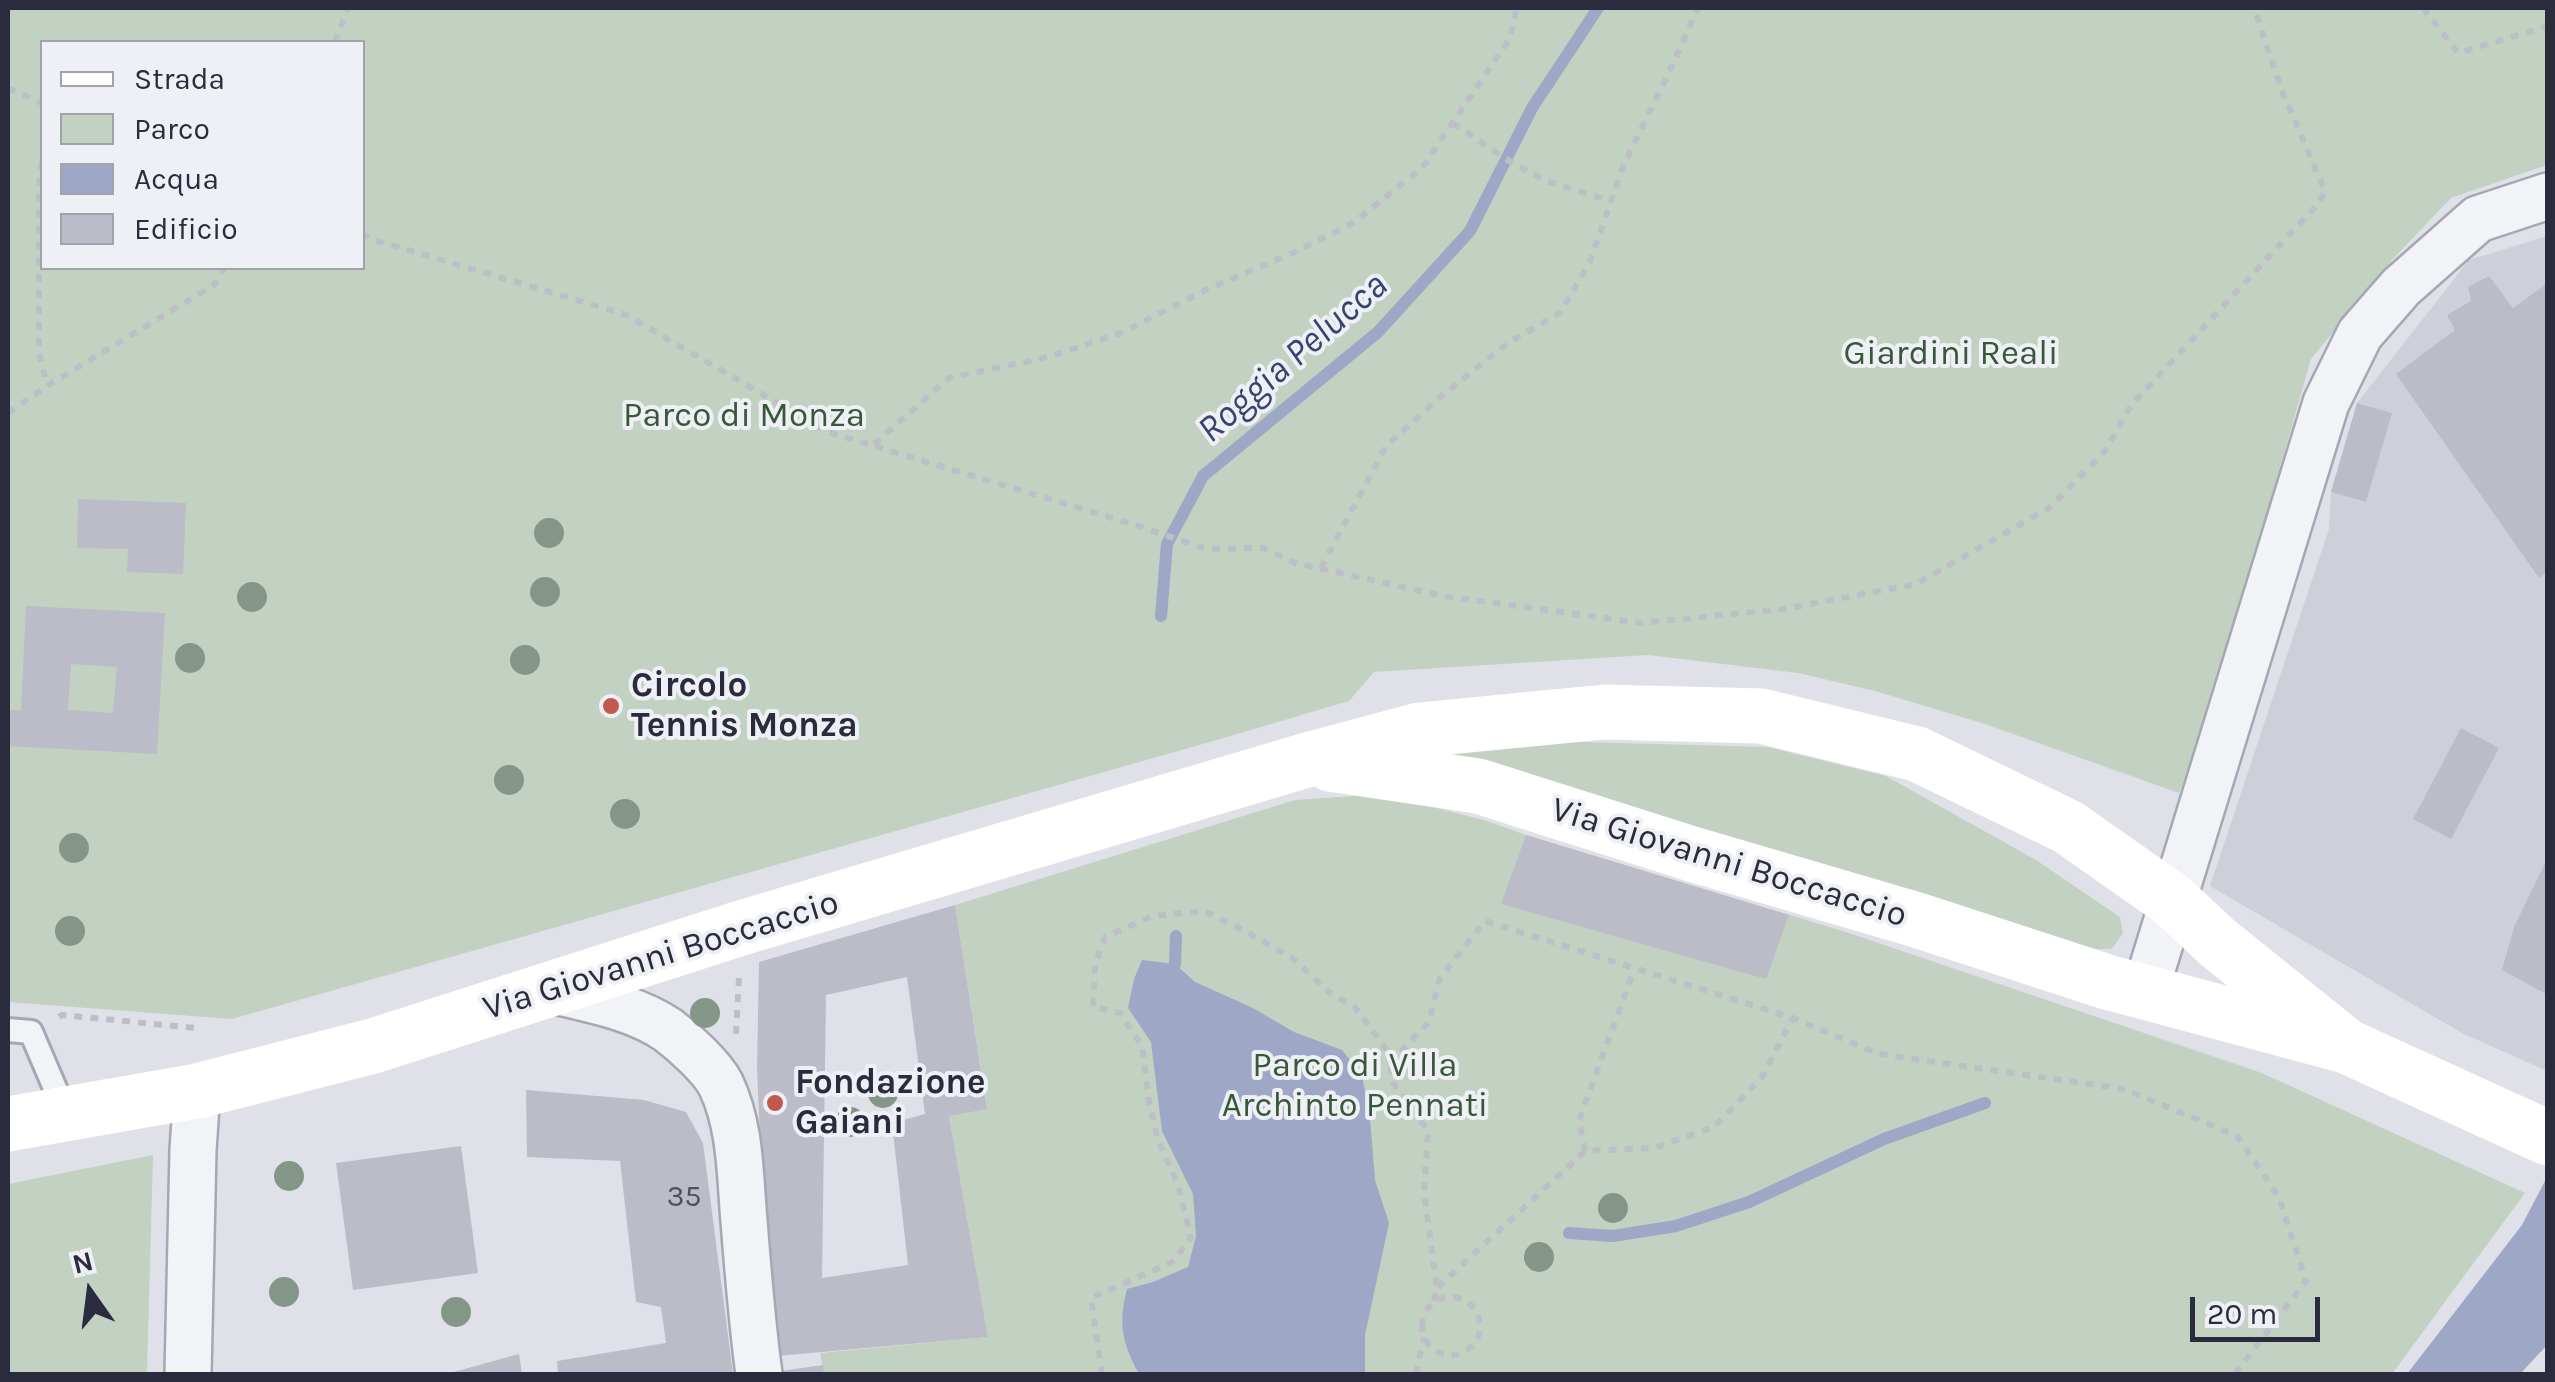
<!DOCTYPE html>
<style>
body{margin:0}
#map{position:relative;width:2555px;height:1382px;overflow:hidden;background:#e0e1e8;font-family:Karla,sans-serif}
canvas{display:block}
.frame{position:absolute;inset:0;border:10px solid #2a2c3e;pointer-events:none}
.legend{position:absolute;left:40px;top:40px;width:325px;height:230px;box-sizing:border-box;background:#eff0f5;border:2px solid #a0a2ac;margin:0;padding:12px 18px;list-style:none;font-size:30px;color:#2a2c3e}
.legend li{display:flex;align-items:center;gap:20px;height:50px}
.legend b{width:50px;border:2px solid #a0a2ac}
.north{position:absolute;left:40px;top:1242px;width:100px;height:100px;-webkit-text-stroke:8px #eff0f5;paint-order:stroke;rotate:346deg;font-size:28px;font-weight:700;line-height:40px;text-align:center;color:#2a2c3e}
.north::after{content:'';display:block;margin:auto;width:35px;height:45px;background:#2a2c3e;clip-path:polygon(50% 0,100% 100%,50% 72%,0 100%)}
.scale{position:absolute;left:2190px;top:1297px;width:130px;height:45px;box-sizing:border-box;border:5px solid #2a2c3e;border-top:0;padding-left:12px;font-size:30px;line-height:35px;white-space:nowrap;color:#2a2c3e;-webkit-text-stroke:8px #eff0f5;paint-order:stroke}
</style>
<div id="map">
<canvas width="2555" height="1382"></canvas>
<div class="frame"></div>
<ul class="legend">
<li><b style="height:12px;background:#fff"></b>Strada</li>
<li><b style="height:28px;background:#c2d1c2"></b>Parco</li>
<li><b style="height:28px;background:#9ea7c5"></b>Acqua</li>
<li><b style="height:28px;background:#bbbcc7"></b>Edificio</li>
</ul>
<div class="north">N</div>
<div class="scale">20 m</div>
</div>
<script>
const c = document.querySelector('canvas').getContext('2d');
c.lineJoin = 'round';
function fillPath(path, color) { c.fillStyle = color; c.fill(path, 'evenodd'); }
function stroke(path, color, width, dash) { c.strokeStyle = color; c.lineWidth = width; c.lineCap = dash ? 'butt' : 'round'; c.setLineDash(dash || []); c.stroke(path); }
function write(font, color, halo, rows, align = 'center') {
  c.font = font + ' Karla,sans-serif'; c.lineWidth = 8; c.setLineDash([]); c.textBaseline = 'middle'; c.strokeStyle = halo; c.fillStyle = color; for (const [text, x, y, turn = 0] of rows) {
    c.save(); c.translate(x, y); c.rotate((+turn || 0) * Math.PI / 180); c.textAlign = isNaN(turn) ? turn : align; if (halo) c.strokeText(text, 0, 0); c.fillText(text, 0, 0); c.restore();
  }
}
fillPath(new Path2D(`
 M2547 236V1071L2462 1033 2210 886 2329 529 2331 492 2357 403 2469 260Z`), '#ced0d9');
fillPath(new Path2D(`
 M8 8H2547V165L2451 198 2393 259 2311 359 2209 716 2179 793 1985 724 1875 691 1798 673 1648 655 1374 672 1349 701 1210 742 232 1019 8 1002ZM42 42H362V268H42Z
 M1509 740 1768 747 1886 776 2036 860 2120 917 2123 933 2112 949H2091L1399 752Z
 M1383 794 1487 821 1526 835 1846 932 2262 1073 2525 1193 2392 1374H824L820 1353 988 1337 949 1116 987 1108 955 905 1295 800Z
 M153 1155 147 1374H8V1184Z`), '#c2d1c2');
fillPath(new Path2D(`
 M1142 960 1175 964 1195 982 1251 1007 1294 1032 1342 1050 1362 1075 1370 1119 1375 1180 1389 1223 1365 1335V1374H1139C1122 1342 1118 1324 1127 1289L1153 1282 1188 1267 1196 1236 1193 1194 1162 1131 1151 1042 1128 1008 1134 979Z
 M2547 1177V1345L2520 1374H2407L2522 1225Z`), '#9ea7c5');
stroke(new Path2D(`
 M1161 616 1167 544 1203 476 1378 332 1470 231 1532 108 1598 8
 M1175 964 1176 936
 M1569 1233 1613 1236 1676 1226 1749 1202 1884 1139 1985 1103`), '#9ea7c5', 12);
fillPath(new Path2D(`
 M2489 276 2513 308 2548 283V571L2539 578 2396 374 2455 330 2447 315 2471 301 2468 287Z
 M2357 403 2392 413 2366 502 2331 492Z
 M78 499 186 503 183 574 127 572 128 549 77 548Z
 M26 606 165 613 157 754 8 746V710H21ZM71 664 117 667 113 713 68 710Z
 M2461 728 2499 748 2451 839 2413 819Z
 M1526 835 1789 915 1766 979 1501 904Z
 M2548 857V995L2502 970 2514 927Z
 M955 905 987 1109 949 1116 988 1337 777 1356 763 1203 757 1069 759 962ZM907 977 925 1114 892 1123 908 1265 822 1278 826 995Z
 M526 1090 644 1100 686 1112 703 1143 733 1374H558L557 1361 666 1343 661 1307 636 1302 620 1161 527 1157Z
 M461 1146 478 1273 353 1290 336 1163Z
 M519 1354 522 1374H450V1373Z
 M823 1365 824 1374H773V1372Z`), '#bbbcc7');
const service = new Path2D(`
 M8 1030 31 1032 66 1114`);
const minor = new Path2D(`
 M552 990C591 1000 634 1007 668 1030 684 1042 712 1067 721 1085 741 1127 740 1176 744 1221 748 1272 752 1323 759 1374
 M2145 992 2326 403 2360 334 2401 287 2478 219 2548 196
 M188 1374 193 1150 197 1091`);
stroke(service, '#a6a7b2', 28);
stroke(minor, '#a6a7b2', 50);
stroke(new Path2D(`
 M2423 8 2458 53 2548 26
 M335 42 348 8
 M8 88 42 103
 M1453 123 1506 159 1546 181 1611 201
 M42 162 39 185V353L47 386
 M362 233 374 240 624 314 828 432 1145 528 1206 549 1263 548 1296 563 1443 596 1642 623 1784 609 1916 584 2049 508 2105 451 2132 404 2317 205 2325 191 2282 91 2254 8
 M8 413 47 386 214 285 224 268
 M874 444 949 378 1048 357 1121 333 1206 290 1295 252 1353 223 1422 168 1510 38 1517 8
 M1321 568 1386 446 1445 393 1508 343 1561 312 1590 261 1624 164 1668 75 1698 8
 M59 1017 62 1015 196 1028
 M736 1034 739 977
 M1585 1151 1579 1120 1634 970
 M1438 1287 1585 1151 1654 1148 1714 1127 1762 1077 1793 1018
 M1422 1326a29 29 0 1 1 58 0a29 29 0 1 1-58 0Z
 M1434 1301 1437 1288 1424 1192 1428 1131 1393 1083 1389 1053 1402 1050 1429 1022 1440 978 1485 921 1793 1018 1879 1054 2124 1089 2237 1136 2279 1197 2306 1281 2235 1374
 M1102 1374 1091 1298 1172 1262 1191 1238 1178 1185 1158 1140 1149 1102 1142 1046 1120 1013 1093 1007 1095 964 1105 937 1153 916 1204 911 1241 929 1292 958 1330 993 1355 1007 1389 1053
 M1416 1374 1424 1337`), '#bebfc6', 6, [8, 8]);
stroke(service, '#f2f3f6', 22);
stroke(minor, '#f2f3f6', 45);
stroke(new Path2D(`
 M1330 764 1478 786 1692 854 1917 920 2107 982 2346 1046 2548 1138
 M8 1124 197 1091 373 1046 741 928 1307 760 1419 730 1604 712 1761 716 1917 754 2068 827 2172 900 2217 942 2346 1046`), '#fff', 55);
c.fillStyle = '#849688';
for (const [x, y] of [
 [549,533],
 [545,592],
 [252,597],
 [190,658],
 [525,660],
 [509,780],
 [625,814],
 [74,848],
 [70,931],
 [705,1013],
 [883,1093],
 [850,1122],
 [289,1176],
 [1613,1208],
 [1539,1257],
 [284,1292],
 [456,1312]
]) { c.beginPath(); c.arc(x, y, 15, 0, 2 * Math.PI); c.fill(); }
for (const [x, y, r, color] of [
 [611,706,10,"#c2594f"],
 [775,1103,10,"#c2594f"]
]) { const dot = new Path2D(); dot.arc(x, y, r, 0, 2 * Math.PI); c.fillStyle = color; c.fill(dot); stroke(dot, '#eff0f5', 4); }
write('30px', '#4e5060', null, [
 ["35",684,1197]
]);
write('35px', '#38583a', '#eff0f5', [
 ["Giardini Reali",1951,354],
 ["Parco di Monza",744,416],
 ["Parco di Villa",1355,1066],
 ["Archinto Pennati",1355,1106]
]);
write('bold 35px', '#2a2c3e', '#eff0f5', [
 ["Circolo",631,686],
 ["Tennis Monza",631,726],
 ["Fondazione",795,1083],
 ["Gaiani",795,1123]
], 'left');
write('35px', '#2a2c3e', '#eff0f5', [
 ["Via Giovanni Boccaccio",1729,863,17],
 ["Via Giovanni Boccaccio",661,956,-17]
]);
write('italic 38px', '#38436e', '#eff0f5', [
 ["Roggia Pelucca",1293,358,-41]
]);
</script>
